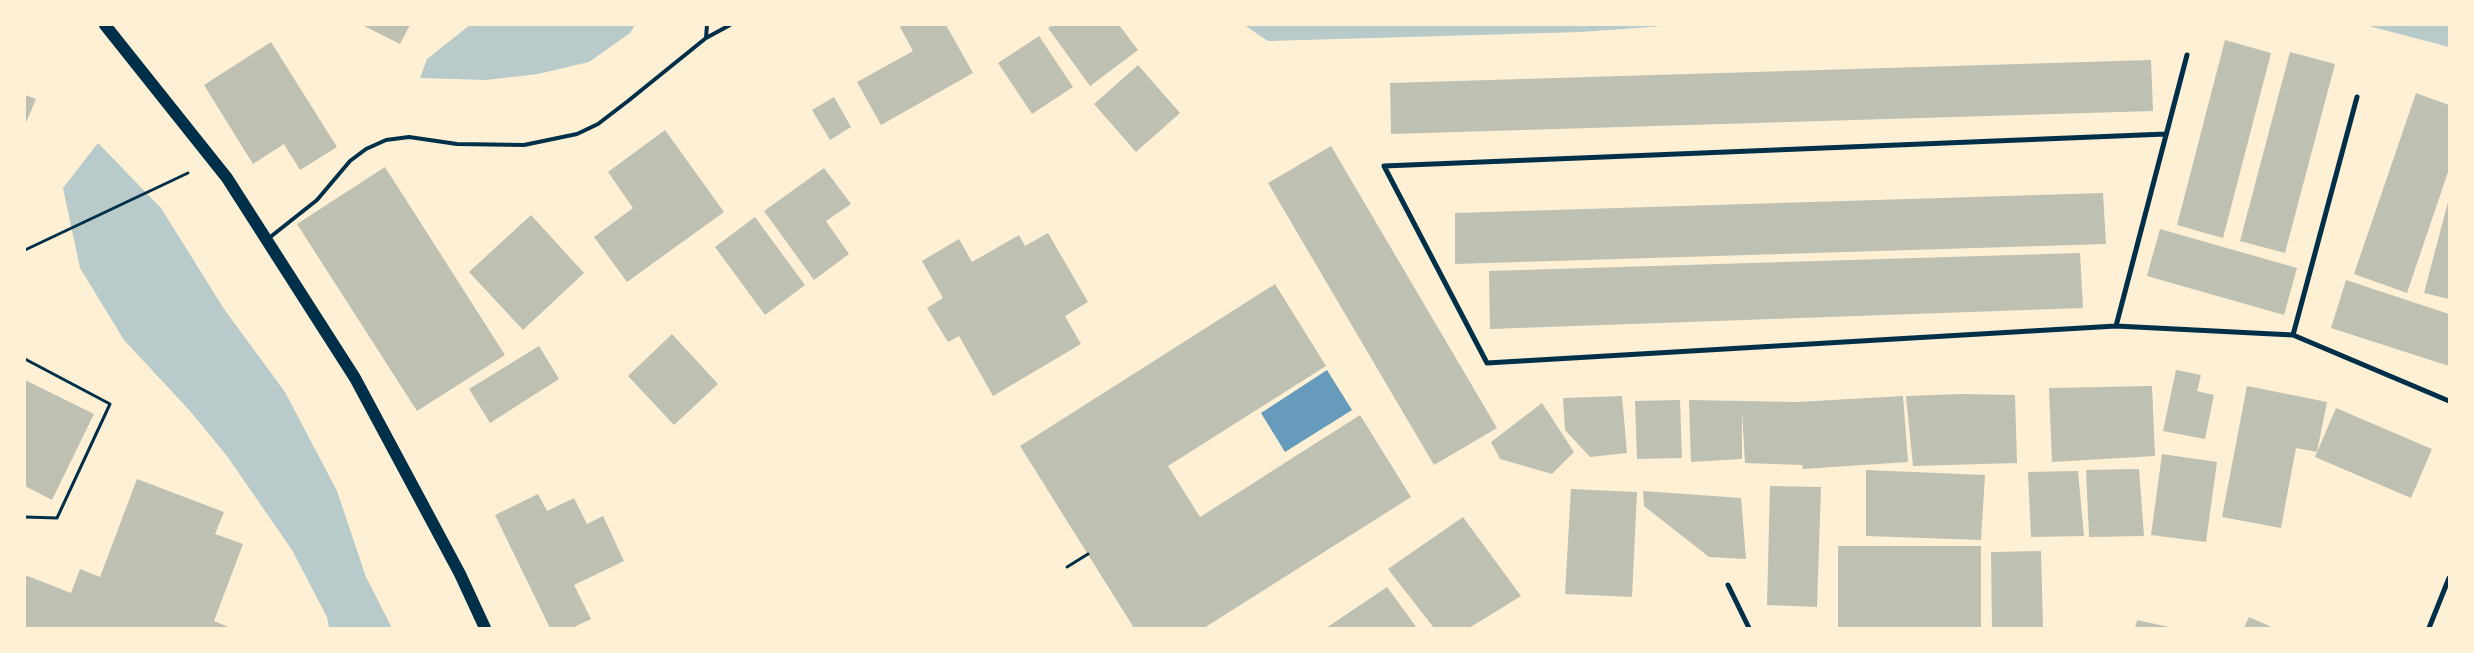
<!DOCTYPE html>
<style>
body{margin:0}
#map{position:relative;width:2474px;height:653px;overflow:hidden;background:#fdf0d5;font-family:"Roboto Serif",serif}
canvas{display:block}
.frame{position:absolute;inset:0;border:26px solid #fdf0d5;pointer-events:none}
</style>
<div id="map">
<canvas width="2474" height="653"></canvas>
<div class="frame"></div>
</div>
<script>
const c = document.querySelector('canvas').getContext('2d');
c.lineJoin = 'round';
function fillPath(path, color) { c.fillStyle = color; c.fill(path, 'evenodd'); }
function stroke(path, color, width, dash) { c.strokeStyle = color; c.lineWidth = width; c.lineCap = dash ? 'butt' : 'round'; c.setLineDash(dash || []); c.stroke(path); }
fillPath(new Path2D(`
 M470 25H635L630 33 589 62 538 74 486 80 420 78 427 59Z
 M1244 25H1677L1582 32 1268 41Z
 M2365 25H2449V47Z
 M98 143 161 208 224 309 285 392 337 491 366 577 392 628H329L327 617 292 550 227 456 190 411 124 340 80 268 63 188Z`), '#b9caca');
fillPath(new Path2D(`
 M1327 370 1352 410 1285 452 1261 413Z`), '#669bbc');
fillPath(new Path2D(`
 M362 25H410L400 44Z
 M903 25H946L973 73 881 125 857 82 913 51 900 27Z
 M1052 25H1119L1138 50 1090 86 1048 28Z
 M1039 36 1073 87 1032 114 998 63Z
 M2225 40 2271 53 2223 238 2177 225Z
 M271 42 337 147 300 170 284 144 253 164 204 85Z
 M2290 52 2335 64 2285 253 2240 241Z
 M2151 60 2153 111 1391 134 1390 83Z
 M1138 65 1180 113 1136 152 1094 104Z
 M2416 93 2449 105V169L2407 293 2354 274Z
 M25 95 36 99 25 125Z
 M834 97 851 127 830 140 812 110Z
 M665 130 724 212 627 282 594 237 633 208 608 172Z
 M1331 146 1497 428 1434 465 1268 183Z
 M385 167 505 355 417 411 297 224Z
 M824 168 851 204 826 221 849 254 814 280 764 211Z
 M2103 193 2106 244 1455 264V213Z
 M2448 202H2449V299L2424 293Z
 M531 215 584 273 523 330 469 272Z
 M755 217 805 285 765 315 715 247Z
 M2160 229 2297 268 2284 315 2147 276Z
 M1048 233 1088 302 1065 316 1081 344 993 396 959 336 948 342 927 308 943 298 922 261 959 239 972 262 1019 235 1025 246Z
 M2080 253 2083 308 1490 329 1489 271Z
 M2346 280 2449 314V366L2331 328Z
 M1275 284 1326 366 1168 466 1200 517 1360 415 1411 497 1204 628H1134L1020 446Z
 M672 334 718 384 674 425 628 376Z
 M539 346 559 379 490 423 469 389Z
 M2176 370 2201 375 2197 391 2214 395 2205 439 2163 431Z
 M25 380 94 414 52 500 25 486Z
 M2152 386 2155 456 2052 462 2049 388Z
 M2247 386 2327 402 2317 452 2296 448 2281 528 2222 517Z
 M1962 394 2015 395 2017 463 1913 466 1906 396Z
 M1622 396 1627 453 1590 457 1565 430 1563 398Z
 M1903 396 1908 462 1803 469 1802 465 1745 463 1742 412V459L1691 462 1689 400 1797 402Z
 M1680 400 1682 458 1637 459 1635 401Z
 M1542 403 1574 452 1552 474 1500 459 1491 442Z
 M2336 408 2432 449 2411 498 2315 457Z
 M2162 454 2217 462 2206 542 2151 535Z
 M2139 469 2144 536 2089 537 2086 470Z
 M1866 470 1985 475 1981 540 1866 536Z
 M2078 471 2084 536 2031 537 2028 472Z
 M137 479 224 512 215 534 243 544 214 621 231 628H25V575L71 593 80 569 100 577Z
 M1770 486 1821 487 1817 607 1767 605Z
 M1571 489 1637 492 1632 597 1565 594Z
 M1643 491 1741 498 1746 559 1709 557 1644 506Z
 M538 494 547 511 574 498 587 524 603 516 624 561 574 585 591 619 572 628H550L495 515Z
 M1463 517 1521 596 1469 628H1434L1388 569Z
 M1838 546H1981V628H1838Z
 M2041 551 2043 628H1992L1991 552Z
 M1387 587 1417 628H1326Z
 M2249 617 2274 628H2244Z
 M2137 620 2169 627 2168 628H2135Z`), '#bec0b2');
stroke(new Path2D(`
 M25 250 188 173
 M25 359 110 404 57 518 25 517
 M1067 567 1088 554`), '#003049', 3);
stroke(new Path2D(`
 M706 38 707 25
 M269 238 317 200 350 161 366 149 386 140 409 137 457 144 524 145 577 134 598 124 628 101 706 38 730 25`), '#003049', 4);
stroke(new Path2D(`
 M2166 134 1384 166 1487 363 2116 326 2293 335 2449 401
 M2116 326 2187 55
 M2293 335 2357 97
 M1728 585 1749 628
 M2429 628 2449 578`), '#003049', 5);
stroke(new Path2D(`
 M105 25 227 178 355 378 460 574 485 628`), '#003049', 12);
</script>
